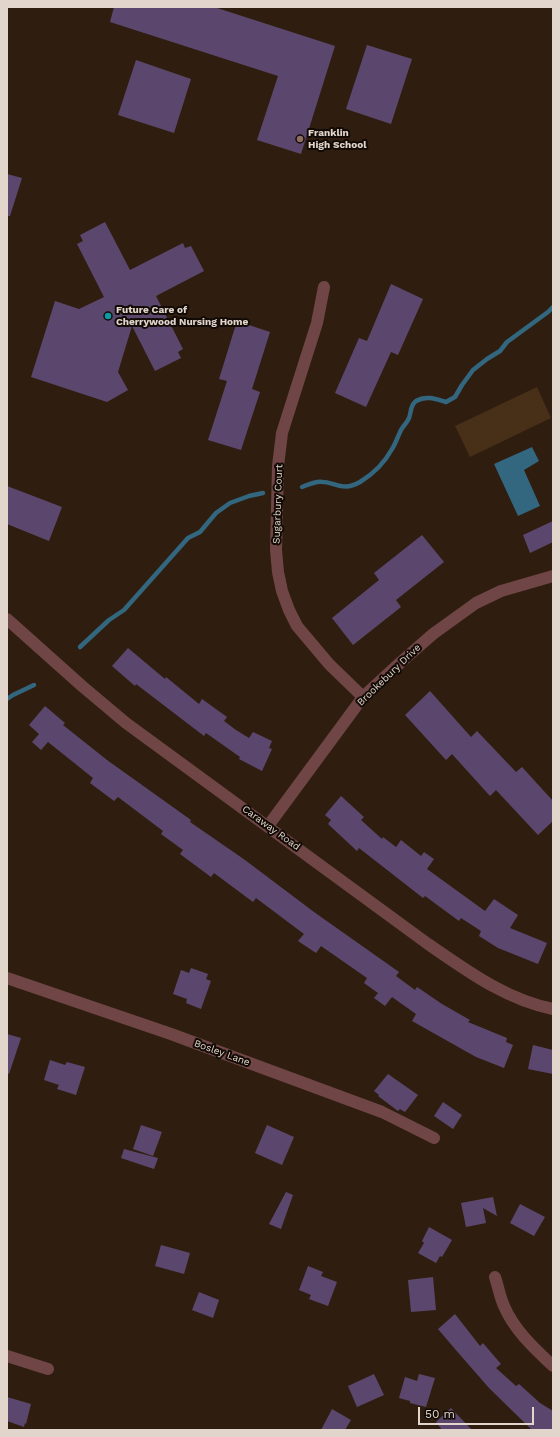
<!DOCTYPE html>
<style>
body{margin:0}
#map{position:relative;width:560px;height:1437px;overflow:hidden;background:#2f1e10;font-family:"Work Sans",sans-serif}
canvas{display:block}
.frame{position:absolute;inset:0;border:8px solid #e1d5cc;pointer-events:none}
.scale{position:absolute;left:418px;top:1407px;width:116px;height:18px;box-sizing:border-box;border:2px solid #e1d5cc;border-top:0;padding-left:5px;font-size:12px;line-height:14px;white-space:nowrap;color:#e1d5cc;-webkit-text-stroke:3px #120a05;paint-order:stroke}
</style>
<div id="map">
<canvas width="560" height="1437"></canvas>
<div class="frame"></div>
<div class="scale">50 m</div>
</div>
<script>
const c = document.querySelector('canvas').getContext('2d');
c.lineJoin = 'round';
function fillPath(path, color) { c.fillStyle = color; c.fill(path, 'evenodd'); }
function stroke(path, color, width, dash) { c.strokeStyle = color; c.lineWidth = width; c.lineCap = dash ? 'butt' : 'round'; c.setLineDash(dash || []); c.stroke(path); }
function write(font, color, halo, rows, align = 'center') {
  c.font = font + ' "Work Sans",sans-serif'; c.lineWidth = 4; c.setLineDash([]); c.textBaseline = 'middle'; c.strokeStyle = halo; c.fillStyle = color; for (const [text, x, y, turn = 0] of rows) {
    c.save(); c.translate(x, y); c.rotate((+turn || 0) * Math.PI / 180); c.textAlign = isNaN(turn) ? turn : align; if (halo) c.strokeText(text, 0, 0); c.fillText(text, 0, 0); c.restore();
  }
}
fillPath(new Path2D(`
 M537 387 551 418 470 457 455 426Z`), '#482f18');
fillPath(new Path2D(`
 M532 447 539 461 524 470 540 506 518 516 494 464Z`), '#33667f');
stroke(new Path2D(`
 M302 487C307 485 312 483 317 482 335 480 341 493 360 482 373 474 385 462 392 449 396 443 398 436 401 430 403 426 406 424 408 420 412 414 409 406 416 401 426 395 436 399 446 402L455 397 462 385 473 370 487 359 500 351 507 342 548 312 553 307
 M80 647 109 620 124 610 188 538 200 532 216 513 230 503 249 496 263 493
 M7 699 13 695 34 685`), '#33667f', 4.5);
fillPath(new Path2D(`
 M114 7H214L335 46 301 154 257 140 278 76 110 22Z
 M367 45 412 59 391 124 346 109Z
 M136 60 191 79 174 133 118 115Z
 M7 174 22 178 10 216H7Z
 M105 222 130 270 183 243 185 248 191 246 204 271 156 296 183 349 178 352 181 358 155 371 132 326 118 372 128 390 107 402 31 377 55 301 79 309 104 297 77 244 83 241 80 235Z
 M391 284 423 299 398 355 391 352 366 407 335 393 359 338 367 341Z
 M237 321 270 332 252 389 260 392 241 450 208 440 227 381 219 379Z
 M7 486 62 507 49 541 7 524Z
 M553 521V542L530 553 523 535Z
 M422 535 444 562 396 600 401 607 353 645 332 618 379 580 374 573Z
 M128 648 165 679 166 677 199 704 202 699 227 717 224 721 236 730 249 738 253 732 272 741 269 748 272 749 262 771 239 759 240 757 206 733 204 736 136 684 135 686 112 666Z
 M430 691 471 737 477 731 516 772 522 767 553 801V821L538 835 496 790 490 796 452 754 446 760 405 715Z
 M45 706 65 723 63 725 107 760 191 820 190 822 245 860 314 912 399 972 396 976 415 990 417 987 442 1004 470 1020 468 1022 507 1038 506 1042 513 1045 504 1068 476 1057 412 1021 416 1014 392 997 385 1006 374 998 378 993 364 983 367 978 321 946 316 953 298 941 304 934 256 898 253 902 214 873 211 877 180 854 183 850 161 834 163 831 118 797 114 801 90 783 93 778 48 742 41 750 32 742 39 734 29 725Z
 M341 796 364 817 361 820 382 839 383 837 396 847 401 840 421 856 424 852 434 859 427 869 485 911 494 899 518 915 510 928 547 943 538 964 498 948 479 936 481 931 461 918 459 921 425 896 423 898 359 848 357 851 328 824 331 820 325 815Z
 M191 968 208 974 206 979 211 981 201 1009 186 1003 187 999 173 994 181 970 189 973Z
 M7 1034 21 1038 9 1074 7 1073Z
 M533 1045 553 1050V1074L528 1069Z
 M50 1060 65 1065 67 1062 85 1067 76 1095 57 1089 59 1085 44 1080Z
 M388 1074 418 1095 405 1112 400 1109 398 1111 378 1096 379 1095 374 1091Z
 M443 1102 462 1115 453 1129 434 1116Z
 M141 1125 162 1132 153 1156 133 1149Z
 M267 1125 294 1137 282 1165 255 1153Z
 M124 1149 158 1158 154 1169 121 1158Z
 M286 1192 293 1195 281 1229 269 1224Z
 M493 1197 497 1216 483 1208 486 1223 466 1227 461 1203Z
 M520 1204 545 1217 534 1236 510 1223Z
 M429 1227 452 1240 442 1257 440 1256 436 1263 418 1253 424 1243 422 1241Z
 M161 1245 190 1253 184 1274 155 1266Z
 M308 1266 323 1272 321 1276 337 1282 328 1306 309 1299 311 1295 299 1290Z
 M433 1277 436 1310 411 1312 408 1280Z
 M199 1292 219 1300 213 1318 192 1310Z
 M455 1314 480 1346 483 1343 501 1364 496 1368 516 1386 519 1384 540 1403 553 1411V1430H532L489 1388 455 1349 438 1329Z
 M374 1374 384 1395 357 1407 348 1386Z
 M419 1374 435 1378 426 1407 410 1403V1401L399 1398 405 1377 417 1381Z
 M7 1397 31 1404 26 1424 25 1423 24 1427 7 1421Z
 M451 1408 472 1430H442L436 1422Z
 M332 1409 351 1420 345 1430H321Z`), '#5b476e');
stroke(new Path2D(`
 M324 287 317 323 282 433 278 466 276 550 278 572 282 591 289 610 297 626 329 664 363 697
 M268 826 363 697 401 662 433 634 476 603 501 591 553 576
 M7 978 171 1034 382 1112 434 1138
 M495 1277C498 1286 500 1297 504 1306 514 1330 535 1349 553 1366
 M7 1356 48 1369`), '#6f4545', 12);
stroke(new Path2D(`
 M7 619 82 686 126 723 428 944C466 970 506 1000 553 1009`), '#6f4545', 12);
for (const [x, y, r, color] of [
 [300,139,4,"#8d6e63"],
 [108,316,4,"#0f9aa8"]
]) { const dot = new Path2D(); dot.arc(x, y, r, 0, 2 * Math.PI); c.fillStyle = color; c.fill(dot); stroke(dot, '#120a05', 1.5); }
write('bold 10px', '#e1d5cc', '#120a05', [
 ["Franklin",308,133],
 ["High School",308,145],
 ["Future Care of",116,310],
 ["Cherrywood Nursing Home",116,322]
], 'left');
write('10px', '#e1d5cc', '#120a05', [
 ["Sugarbury Court",278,504,-88],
 ["Brookebury Drive",389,675,-44],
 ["Caraway Road",271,828,36],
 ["Bosley Lane",222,1053,20]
]);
</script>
